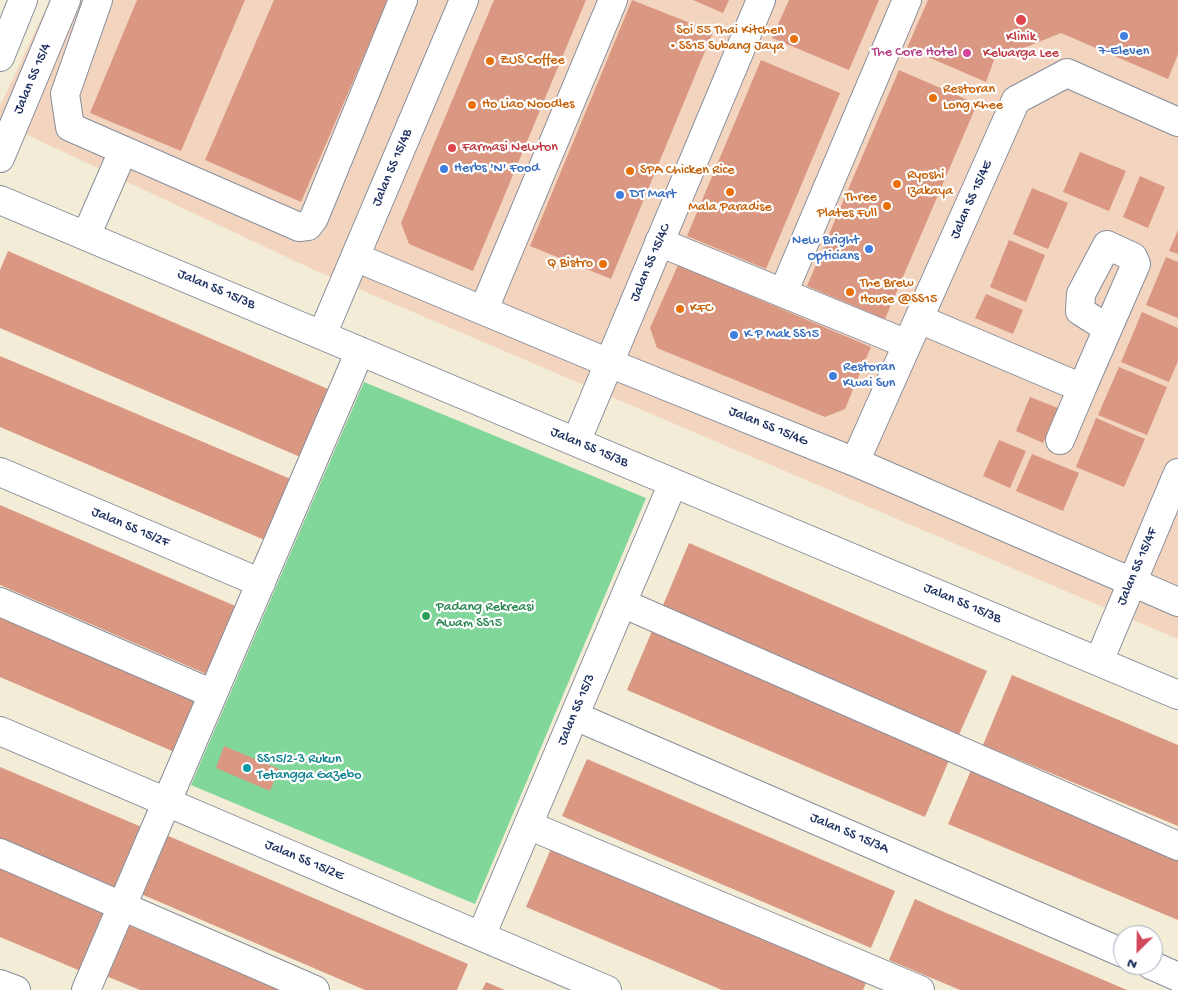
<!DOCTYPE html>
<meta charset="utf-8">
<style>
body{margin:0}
#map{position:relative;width:1178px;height:990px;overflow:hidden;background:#f3ecd7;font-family:"Gochi Hand",sans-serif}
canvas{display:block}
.north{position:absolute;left:1113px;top:925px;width:50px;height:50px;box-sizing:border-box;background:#fff;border:1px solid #a4acbf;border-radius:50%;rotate:203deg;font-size:14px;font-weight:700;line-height:20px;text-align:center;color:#1b2f5e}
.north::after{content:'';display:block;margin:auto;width:18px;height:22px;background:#d1495b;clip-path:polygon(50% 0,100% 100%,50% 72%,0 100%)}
</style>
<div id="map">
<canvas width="1178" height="990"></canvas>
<div class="north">N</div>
</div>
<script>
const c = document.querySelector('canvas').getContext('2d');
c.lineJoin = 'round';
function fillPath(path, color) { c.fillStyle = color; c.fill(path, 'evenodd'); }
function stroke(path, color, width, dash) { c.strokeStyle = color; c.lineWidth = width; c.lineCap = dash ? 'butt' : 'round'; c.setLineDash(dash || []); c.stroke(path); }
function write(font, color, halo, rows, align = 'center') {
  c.font = font + ' "Gochi Hand",sans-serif'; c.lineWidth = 4.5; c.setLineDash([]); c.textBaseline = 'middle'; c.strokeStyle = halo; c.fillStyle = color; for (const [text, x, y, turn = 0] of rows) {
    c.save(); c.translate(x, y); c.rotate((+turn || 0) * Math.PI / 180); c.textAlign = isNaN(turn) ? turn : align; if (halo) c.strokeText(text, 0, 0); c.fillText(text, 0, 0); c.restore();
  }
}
fillPath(new Path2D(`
 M50 0H1178V639L310 268 0 122V106Z`), '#f3d4bf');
fillPath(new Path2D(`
 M364 382 646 498 475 904 191 785Z`), '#81d699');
fillPath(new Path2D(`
 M137 0H245L181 151 90 113Z
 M274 0H388L301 202 205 160Z
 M494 0H586L473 271 409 244 401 223Z
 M632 0 713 32 611 279 530 246Z
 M693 0H729L723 13Z
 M789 0H879L849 70 772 38Z
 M928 0H1178V54L1168 79 1061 33 994 60 986 82 907 48Z
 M761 60 840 93 766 269 687 236Z
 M899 70 977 104 885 319 807 286Z
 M1080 152 1126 171 1109 211 1063 192Z
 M1140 176 1165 187 1148 228 1123 217Z
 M1032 188 1068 203 1048 249 1013 234Z
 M1178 230V254L1169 251Z
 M1009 240 1045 255 1026 302 990 287Z
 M8 251 335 392 305 459 0 328V270Z
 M1166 257 1178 262V318L1146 305Z
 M678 265 871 347 845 409 825 417 657 348 650 328Z
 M986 294 1023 310 1013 334 975 318Z
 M1142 312 1178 328V361L1169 382 1121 362Z
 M0 356 293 480 267 541 0 427Z
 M1119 367 1167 387 1147 435 1098 415Z
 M1030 397 1058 408 1043 443 1016 431Z
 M1096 418 1145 439 1124 487 1076 467Z
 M999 440 1026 451 1010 488 983 476Z
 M1032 454 1079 473 1063 511 1016 491Z
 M0 505 240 608 211 676 0 585Z
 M689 543 987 671 958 737 661 610Z
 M0 611 203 698 179 754 0 677Z
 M652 631 950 758 925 817 627 690Z
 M1012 675 1178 745V826L983 745Z
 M224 746 279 769 270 791 216 768Z
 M587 759 895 891 871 948 562 816Z
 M0 767 144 828 118 888 0 838Z
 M972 768 1178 854V920L948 824Z
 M166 835 468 964 457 990H365L141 894Z
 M553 844 868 978 863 990H722L526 907Z
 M0 865 109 912 83 972 0 937Z
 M915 899 937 909 1127 990H960L889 960Z
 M128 925 236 971 280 990H140L106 976Z
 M486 982 505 990H482Z`), '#da9883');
const minor = new Path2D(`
 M98 0 65 94 70 127 299 227 308 226 314 218 403 0
 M0 57 23 0
 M0 158 66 0
 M0 200 1178 695
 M86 236 123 151
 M659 242 907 344
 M355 257 609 363 855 462 1178 602
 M783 293 907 0
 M484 309 613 0
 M919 319 1082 388 1136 264 1133 257 1107 245 1081 294 1080 311 1107 328
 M322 335 464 0
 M1060 440 1082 388
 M576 442 761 0
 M855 462 1016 100 1067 73 1178 122
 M0 472 261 583
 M0 602 213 694
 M622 603 1178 846
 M1099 661 1178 473
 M575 716 1123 953
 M0 731 607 990
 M528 825 920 990
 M0 853 315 990
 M481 936 673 483
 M1151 965 1178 977
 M0 984 16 990
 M86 990 360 351`);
stroke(minor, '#878e9a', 30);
stroke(minor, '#fff', 28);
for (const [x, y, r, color] of [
 [1021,20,6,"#e0444e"],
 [1124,36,5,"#3f7fe0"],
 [794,39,5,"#e8710a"],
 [967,53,5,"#d1479c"],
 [490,61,5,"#e8710a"],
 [933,98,5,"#e8710a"],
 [472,105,5,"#e8710a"],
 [452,148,5,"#e0444e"],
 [444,169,5,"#3f7fe0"],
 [630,171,5,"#e8710a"],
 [897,184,5,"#e8710a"],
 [730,192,5,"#e8710a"],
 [620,195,5,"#3f7fe0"],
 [887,206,5,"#e8710a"],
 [869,249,5,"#3f7fe0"],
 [603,264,5,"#e8710a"],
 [850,292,5,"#e8710a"],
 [680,309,5,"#e8710a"],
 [734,335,5,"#3f7fe0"],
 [833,376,5,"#3f7fe0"],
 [426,616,5,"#2e9e5b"],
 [247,768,5,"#0f9aa8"]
]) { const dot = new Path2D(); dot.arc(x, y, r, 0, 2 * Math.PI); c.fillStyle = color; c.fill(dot); stroke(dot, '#fff', 2); }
write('14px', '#c56008', '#fff', [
 ["Soi 55 Thai Kitchen",784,31,"right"],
 ["• SS15 Subang Jaya",784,47,"right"],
 ["ZUS Coffee",500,61],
 ["Restoran",943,90],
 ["Long Khee",943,106],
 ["Ho Liao Noodles",482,105],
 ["SPA Chicken Rice",640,171],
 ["Ryoshi",907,176],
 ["Izakaya",907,192],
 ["Three",877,198,"right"],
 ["Plates Full",877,214,"right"],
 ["Mala Paradise",730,208,"center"],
 ["Q Bistro",593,264,"right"],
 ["The Brew",860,284],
 ["House @SS15",860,300],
 ["KFC",690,309]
], 'left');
write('14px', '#be3a42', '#fff', [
 ["Klinik",1021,38],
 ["Keluarga Lee",1021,54],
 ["Farmasi Newton",462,148,"left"]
]);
write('14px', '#366cbe', '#fff', [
 ["7-Eleven",1124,52,"center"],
 ["Herbs 'N' Food",454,169],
 ["DT Mart",630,195],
 ["New Bright",859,241,"right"],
 ["Opticians",859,257,"right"],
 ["K P Mak SS15",744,335],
 ["Restoran",843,368],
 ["Kwai Sun",843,384]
], 'left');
write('14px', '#b23c85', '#fff', [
 ["The Core Hotel",957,53]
], 'right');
write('14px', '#1b2f5e', '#fff', [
 ["Jalan SS 15/4",33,79,-67],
 ["Jalan SS 15/4B",393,168,-67],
 ["Jalan SS 15/4E",972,200,-66],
 ["Jalan SS 15/4C",651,263,-67],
 ["Jalan SS 15/3B",216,290,23],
 ["Jalan SS 15/4G",768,427,22],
 ["Jalan SS 15/3B",589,448,23],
 ["Jalan SS 15/2F",130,528,23],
 ["Jalan SS 15/4F",1138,567,-67],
 ["Jalan SS 15/3B",962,604,23],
 ["Jalan SS 15/3",577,710,-67],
 ["Jalan SS 15/3A",849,834,23],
 ["Jalan SS 15/2E",304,861,23]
]);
write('14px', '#27864d', '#fff', [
 ["Padang Rekreasi",436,608],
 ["Awam SS15",436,624]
], 'left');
write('14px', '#0d838f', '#fff', [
 ["SS15/2-3 Rukun",257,760],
 ["Tetangga Gazebo",257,776]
], 'left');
</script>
